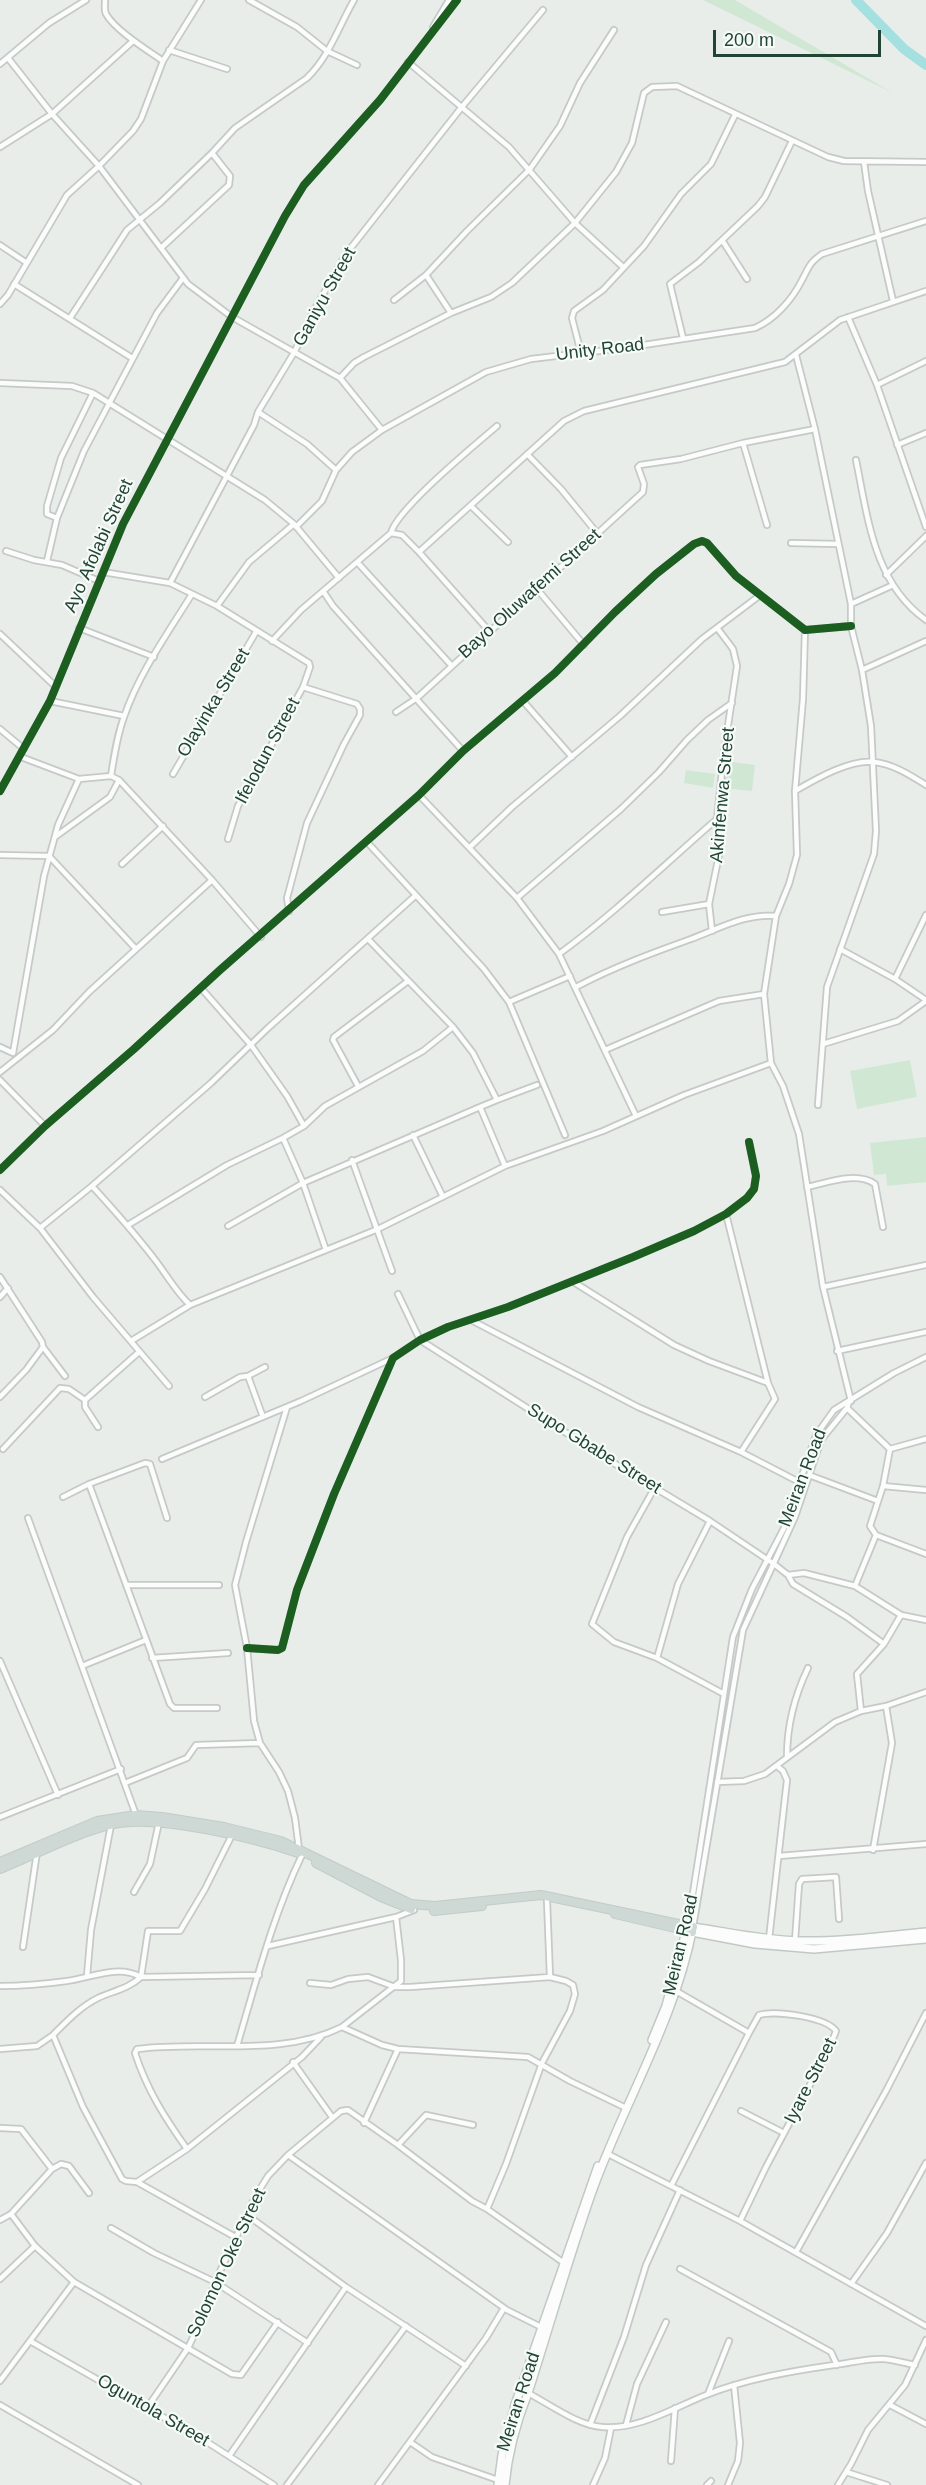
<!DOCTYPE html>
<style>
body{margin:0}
#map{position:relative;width:926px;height:2485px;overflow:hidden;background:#e8edea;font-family:Arial,sans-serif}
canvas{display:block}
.scale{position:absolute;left:713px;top:30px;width:168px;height:27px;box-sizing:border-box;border:3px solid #214435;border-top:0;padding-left:8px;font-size:18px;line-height:21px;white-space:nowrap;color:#214435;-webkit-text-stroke:4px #f6fbf8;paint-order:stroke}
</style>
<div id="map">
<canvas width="926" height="2485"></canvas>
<div class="scale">200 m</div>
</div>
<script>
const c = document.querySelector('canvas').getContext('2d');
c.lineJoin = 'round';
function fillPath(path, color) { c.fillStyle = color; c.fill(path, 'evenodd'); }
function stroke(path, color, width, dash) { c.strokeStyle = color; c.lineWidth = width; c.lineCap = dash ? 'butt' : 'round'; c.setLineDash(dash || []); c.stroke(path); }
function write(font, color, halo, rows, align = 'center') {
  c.font = font + ' Arial,sans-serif'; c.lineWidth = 4.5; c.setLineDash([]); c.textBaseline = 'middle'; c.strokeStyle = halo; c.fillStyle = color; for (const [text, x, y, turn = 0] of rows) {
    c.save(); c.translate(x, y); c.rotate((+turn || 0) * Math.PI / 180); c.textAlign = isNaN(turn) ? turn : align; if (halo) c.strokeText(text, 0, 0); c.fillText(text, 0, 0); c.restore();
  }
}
fillPath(new Path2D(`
 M704 0H735L893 93 703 0Z
 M726 761 755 765 752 791 722 788Z
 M686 770 715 774 713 788 684 783Z
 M910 1060 917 1097 857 1109 850 1071Z
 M926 1137V1182L887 1186 886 1174 874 1175 870 1143Z`), '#d0e8d3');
stroke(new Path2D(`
 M856 0 904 49 926 65`), '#a4e0df', 10);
const street = new Path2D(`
 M105 0C105 5 104 10 106 14 115 30 147 50 163 61
 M249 0 297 27 327 51 357 65
 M433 27 449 0
 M169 50 227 69
 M8 58 52 114 99 166 188 284 232 317 340 378 382 430
 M408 62 509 147 575 223 623 267
 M0 64 49 23 86 0
 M0 147 52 114 133 41
 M864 162 868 191 893 301
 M722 240 747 279
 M0 245 27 263
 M161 248 229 185 230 176 212 153
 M426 275 451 313
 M14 284 132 358
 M394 300 426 275 467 231 530 169 560 126 580 83 614 30
 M0 304 8 295 67 195 99 166 133 131 141 119 163 61 201 0
 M848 317 877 385 926 527
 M70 318 127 230 160 203 212 153 235 128 307 78C329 57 339 26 354 0
 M683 338 670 284 699 262 758 206 765 197 792 141
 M581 353 572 318 574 311 603 290 644 246 681 194 711 164 735 115
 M796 355 815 429 851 604V626L862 670 871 726 876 831 874 854 827 987 818 1105
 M340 378 354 363 364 357 451 313 491 297 512 283 575 223 616 172 632 143 644 93 652 87 677 86 828 157 844 161 926 162
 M0 383 72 386 93 393 265 500 294 524 339 578
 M877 385 926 361
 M258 412 307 444 336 470
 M743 443 767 525
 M897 445 926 433
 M527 454 561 489 597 533
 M856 460C868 519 874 583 926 620
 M471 506 508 542
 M57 518 47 514V506L61 458 93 393
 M296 527 322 501 336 470 352 452 382 430 486 372 531 359 624 348 755 328C775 319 792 300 802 280 809 267 809 263 822 254L926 221
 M391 533 402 535 419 552 490 632
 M791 543 838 544
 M6 551 34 560 62 565 99 581
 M419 552 564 421 584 411 785 362 840 320 926 291
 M47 561 57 518 84 451 157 313 183 278
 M358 563 451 665
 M103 572 170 583 217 606 309 663 310 667 303 687 238 806 228 839
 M886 575 926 536
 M170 583 254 425 258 412 295 351 312 314 346 254 461 108 543 10
 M537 589 584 645
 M323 591 333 606 463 751
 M851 604 891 586
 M217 606 249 562 294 524
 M79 628 154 657
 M805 630 803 699 795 791 797 855 789 884 776 916 764 994 771 1063 783 1086 799 1134 823 1287 851 1401
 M0 634 55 686
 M272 641 301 610 391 533C397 509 475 445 497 426
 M862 670 926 641
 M50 701 124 716
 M523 701 572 757
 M396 712 417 698 643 492 644 484 638 467 640 465 681 459 743 443 815 429
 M0 729 24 749
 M21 757 79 779
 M173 774 256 632
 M111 776C114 756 117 736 124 717 139 673 168 633 192 594
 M0 791 50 701 123 524 285 216 304 185 380 100 457 0
 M795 791C816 779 850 759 874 762 893 764 910 775 926 785
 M419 795 517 898 559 954 636 1116
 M55 837 110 797 119 780
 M367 842 484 969 509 1002 565 1135
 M470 847 512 807 620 716 702 639 759 596
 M0 855 49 856 136 949
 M122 864 163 826
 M517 898 621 809 659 772 687 740 708 720 732 703
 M289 911 287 898 307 823 344 744 360 715V709L357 704 303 687
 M662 912 709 904
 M712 931 709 904 719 855 720 834 717 819 724 752 737 666 733 649 718 629
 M368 939 453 1027 473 1053 497 1100 537 1085
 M840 949 895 979 926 1000
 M559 954C615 913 665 864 717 819
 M895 979 926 915
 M576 987C614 967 652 953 691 939 718 929 746 913 776 916
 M509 1002 570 976
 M823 1044 898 1021 926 1001
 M0 1047 13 1053
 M605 1050 719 1001 764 994
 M13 1053 44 876 58 825 79 779 111 776 119 780 212 880 261 937
 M0 1072 53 1030 89 992 212 880
 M0 1080 45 1126
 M358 1086 333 1040 334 1037 408 981
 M497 1100 480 1107 505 1166
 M304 1126 325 1106 423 1051 453 1027
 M413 1135 443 1197
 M283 1138 303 1183 480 1107
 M352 1160 392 1271
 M0 1170 45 1126 134 1049 220 970 419 795 463 751 555 673 615 612 656 574 694 544 702 541 707 543 736 576 805 630 851 626
 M92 1186C114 1210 136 1235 156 1261 168 1277 176 1292 190 1305
 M807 1187C827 1183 856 1171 875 1184L883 1227
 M0 1190 40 1228 93 1297 169 1386
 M726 1214 768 1383 775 1399 741 1452
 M128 1225 227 1165 283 1138 304 1126 287 1096 251 1045 201 988
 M228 1226 303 1183 326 1250
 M40 1228 92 1186 211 1083 268 1028 415 896
 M0 1277 42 1342 43 1347 65 1376
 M572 1281 674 1345 709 1361 768 1383
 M823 1287 926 1265
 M398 1294 420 1340 617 1465 710 1521 774 1564 788 1575 793 1584 847 1617 884 1644 857 1674 861 1711
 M0 1297 8 1288
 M471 1320 638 1407 741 1452 799 1482
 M131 1341 190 1305 378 1229 505 1166 603 1131 684 1095 771 1063
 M837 1351 926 1332
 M0 1397 26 1370 43 1347
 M205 1397 240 1377 248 1376
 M85 1400 139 1352
 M287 1407 246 1542 235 1585 247 1648 254 1721 260 1743 279 1772 288 1791 295 1818 299 1849
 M847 1408 890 1449
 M263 1417 248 1376 265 1367
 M3 1449 60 1388 69 1389 85 1400V1407L98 1427
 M890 1449 926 1439
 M162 1459 301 1401 393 1358
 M809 1475 878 1501
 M89 1484 170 1704 174 1708H217
 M883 1486 926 1490
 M655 1487 627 1537 592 1624 614 1642 657 1658 724 1694
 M63 1497 89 1484 145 1463 150 1464 167 1518
 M28 1518 136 1815
 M876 1535 926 1554
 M788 1575 804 1573 855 1586 901 1615 926 1620
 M126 1585H219
 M855 1586 876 1535 870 1526 883 1486 890 1449
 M884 1644 901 1615
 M247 1648 278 1650 282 1648 297 1590 334 1494 393 1358 420 1340 448 1327 508 1307 633 1257 694 1231 726 1214 747 1198 754 1189 756 1176 749 1142
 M152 1658 228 1653
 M657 1658 678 1584 710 1521
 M0 1661 58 1795
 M82 1666 146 1640
 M787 1757C787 1727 795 1695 808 1668
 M717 1782 744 1781 765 1774 835 1722 861 1711 886 1706 926 1692
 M125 1783 187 1758 196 1745 260 1743
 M0 1817 121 1769
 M232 1835 205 1889 180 1931H148L141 1977C128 1989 113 1991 98 1998 80 2007 67 2021 53 2035L83 2107 122 2179 126 2181 137 2182 237 2238
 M873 1850 892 1743 886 1706
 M779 1856 926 1844
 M134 1892 150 1864 159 1822
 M547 1900 550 1977
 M688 1925 733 1637 752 1589 784 1528 816 1435 834 1410 894 1373 926 1357
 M693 1927 743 1630 795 1517 821 1440 847 1408 849 1402
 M769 1939 787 1780 783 1771 777 1766
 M795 1941 799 1884 802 1879 836 1877 839 1919
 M268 1946 396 1917 414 1910
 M23 1947 37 1852
 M87 1976 91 1930 111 1825
 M310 1983 331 1985 348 1979 368 1977 395 1987H410L550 1977 566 1981 573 1985 575 1994 570 2011 542 2063 506 2164 487 2209
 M0 1986C22 1986 45 1984 67 1981 91 1978 117 1964 141 1977L259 1975
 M342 2027 401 1981V1960L396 1917
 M237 2046C256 1982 273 1915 302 1855
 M0 2049 37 2046 53 2035
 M293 2062 332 2117
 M741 2111 784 2133
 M364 2123 398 2049
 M0 2128 21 2129 52 2169 11 2214 0 2220
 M398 2145 426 2115 473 2125
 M187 2149C165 2118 147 2090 135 2053L137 2049C205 2040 279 2058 342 2027L382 2045 398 2049 528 2057 570 2081 624 2107
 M608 2154 740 2221 926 2326
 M288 2155 507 2310 543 2328
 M52 2169 61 2164 69 2166 89 2193
 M137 2182 187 2149 302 2057 321 2037
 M671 2186 749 2033 676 1991
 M11 2214 35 2246 74 2282 232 2374 241 2375 278 2322
 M247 2215 346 2287 466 2366
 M740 2221 766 2167 829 2049 836 2031C826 2017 775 2010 759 2015L749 2033
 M111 2228 154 2253 215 2282 308 2343
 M796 2252 886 2091 926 2013
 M680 2269 831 2352 837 2365
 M0 2279 35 2246
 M851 2284 887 2233 926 2163
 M30 2341 207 2442 274 2485
 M0 2381 74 2282
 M528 2393C551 2405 577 2425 602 2427 639 2430 673 2408 706 2395 745 2379 792 2371 834 2365 851 2363 867 2358 884 2359 894 2360 905 2363 915 2365
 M708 2394 729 2341
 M0 2405 138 2485
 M890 2405 926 2424
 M147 2408 188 2348 203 2316 215 2282 255 2197 268 2176 288 2155 341 2111 348 2110 398 2145 472 2201 487 2209 564 2263
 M590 2425 624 2337 646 2265 680 2190
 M626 2425 637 2384 666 2322
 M410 2442 432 2457 498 2480
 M229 2456 346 2287
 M671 2461 675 2408
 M846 2472 887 2485
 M287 2485 406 2326
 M378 2485 486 2338 504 2308
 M593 2485 605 2458 611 2428
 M707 2485 711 2481
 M728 2485 738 2461 740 2443 734 2385
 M838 2485 851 2464 868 2430 905 2385 926 2340`);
const secondary = new Path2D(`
 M692 1932 755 1944 814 1949 926 1939
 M652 2040 666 2006 687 1928
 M498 2485 502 2455 515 2405 598 2166
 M505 2485C508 2453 516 2423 528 2393 550 2325 569 2256 593 2189 625 2101 675 2020 693 1927 728 1932 762 1940 798 1941 841 1942 883 1936 926 1932`);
const primary = new Path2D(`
 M0 1862 97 1821 136 1815 162 1817 224 1827 281 1841 411 1904 435 1906 541 1895 693 1927
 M316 1863 381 1897 411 1909
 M0 1869C37 1854 71 1835 110 1825 154 1813 254 1838 298 1853
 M434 1911 482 1906
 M615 1914 692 1932`);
stroke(street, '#c4cac7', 8);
stroke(secondary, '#c1c9c5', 10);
stroke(primary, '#c2ccc8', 10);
stroke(street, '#fcfcfc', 4.5);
stroke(secondary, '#fcfcfc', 7);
stroke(primary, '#ced8d4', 8);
stroke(new Path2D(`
 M0 791 50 701 123 524 285 216 304 185 380 100 457 0
 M0 1170 45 1126 134 1049 220 970 419 795 463 751 555 673 615 612 656 574 694 544 702 541 707 543 736 576 805 630 851 626
 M247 1648 278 1650 282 1648 297 1590 334 1494 393 1358 420 1340 448 1327 508 1307 633 1257 694 1231 726 1214 747 1198 754 1189 756 1176 749 1142`), '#1b5e20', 8);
write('18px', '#214435', '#f6fbf8', [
 ["Ganiyu Street",325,297,-61],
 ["Unity Road",600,350,-7],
 ["Ayo Afolabi Street",99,546,-66],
 ["Bayo Oluwafemi Street",530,594,-42],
 ["Olayinka Street",214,703,-59],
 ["Ifelodun Street",268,751,-62],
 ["Akinfenwa Street",723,795,-85],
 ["Supo Gbabe Street",594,1449,32],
 ["Meiran Road",803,1478,-69],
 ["Meiran Road",681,1945,-77],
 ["Iyare Street",811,2081,-63],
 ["Solomon Oke Street",227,2263,-65],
 ["Meiran Road",519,2402,-72],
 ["Oguntola Street",153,2411,30]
]);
</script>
